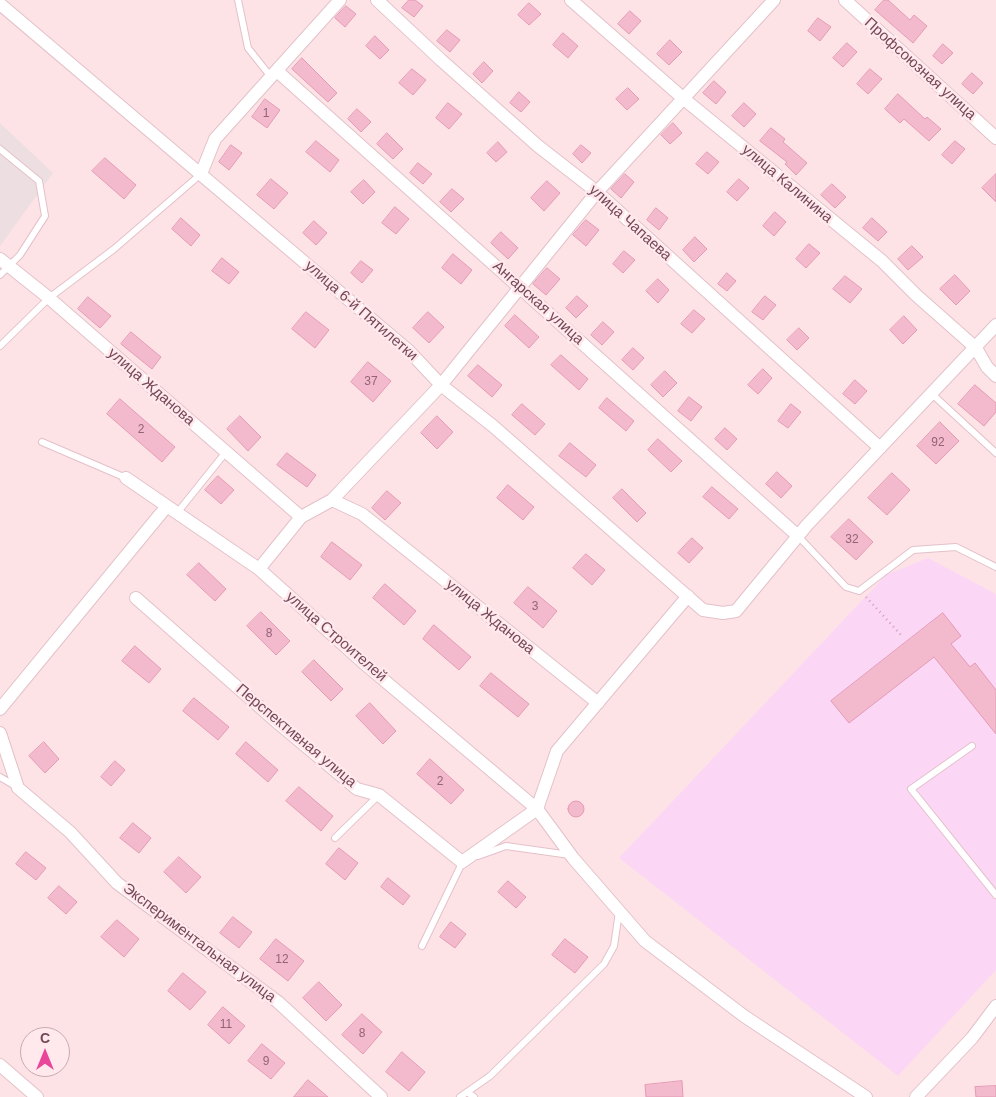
<!DOCTYPE html>
<meta charset="utf-8">
<style>
body{margin:0}
#map{position:relative;width:996px;height:1097px;overflow:hidden;background:#fde3e6;font-family:Helvetica,sans-serif}
canvas{display:block}
.north{position:absolute;left:20px;top:1027px;width:50px;height:50px;box-sizing:border-box;background:#ffe9ec;border:1px solid #c8a9b1;border-radius:50%;rotate:0deg;font-size:14px;font-weight:700;line-height:20px;text-align:center;color:#754859}
.north::after{content:'';display:block;margin:auto;width:18px;height:22px;background:#e9459a;clip-path:polygon(50% 0,100% 100%,50% 72%,0 100%)}
</style>
<div id="map">
<canvas width="996" height="1097"></canvas>
<div class="north">С</div>
</div>
<script>
const c = document.querySelector('canvas').getContext('2d');
c.lineJoin = 'round';
function fillPath(path, color) { c.fillStyle = color; c.fill(path, 'evenodd'); }
function stroke(path, color, width, dash) { c.strokeStyle = color; c.lineWidth = width; c.lineCap = dash ? 'butt' : 'round'; c.setLineDash(dash || []); c.stroke(path); }
function write(font, color, halo, rows, align = 'center') {
  c.font = font + ' Helvetica,sans-serif'; c.lineWidth = 5; c.setLineDash([]); c.textBaseline = 'middle'; c.strokeStyle = halo; c.fillStyle = color; for (const [text, x, y, turn = 0] of rows) {
    c.save(); c.translate(x, y); c.rotate((+turn || 0) * Math.PI / 180); c.textAlign = isNaN(turn) ? turn : align; if (halo) c.strokeText(text, 0, 0); c.fillText(text, 0, 0); c.restore();
  }
}
fillPath(new Path2D(`
 M0 123 53 173 0 246Z`), '#ecdee1');
fillPath(new Path2D(`
 M928 558 996 594V970L898 1076 619 858 886 575Z`), '#fbd6f5');
const building = new Path2D(`
 M409 0H415L423 6 414 17 402 8Z
 M884 0H888L910 20 914 15 927 26 913 43 875 10Z
 M529 3 541 14 529 25 518 15Z
 M346 6 356 14 345 27 335 18Z
 M630 11 641 21 629 34 618 24Z
 M818 18 831 27 820 41 808 31Z
 M447 30 460 40 450 52 437 41Z
 M563 33 578 46 568 58 553 45Z
 M375 36 389 50 380 59 366 46Z
 M670 40 682 52 669 65 657 54Z
 M847 43 857 52 843 67 833 58Z
 M943 44 953 53 942 64 933 56Z
 M302 58 337 93 328 102 292 69Z
 M484 62 493 71 482 83 473 74Z
 M412 69 426 80 413 95 399 83Z
 M870 69 882 79 868 94 857 84Z
 M972 73 983 83 973 94 962 84Z
 M714 81 726 92 716 104 703 93Z
 M628 88 639 99 627 110 616 99Z
 M519 92 530 102 521 112 510 103Z
 M898 94 925 119 927 117 941 129 929 141 904 119 900 123 885 109Z
 M265 99 280 110 267 128 252 117Z
 M448 103 462 114 449 129 436 118Z
 M744 103 756 114 744 127 732 116Z
 M357 109 371 122 361 132 348 119Z
 M673 123 682 133 670 144 661 135Z
 M771 128 785 139 783 142 807 163 796 175 785 164 787 162 760 141Z
 M387 133 403 149 393 159 377 144Z
 M316 141 339 160 330 172 306 152Z
 M955 141 965 149 952 164 942 155Z
 M498 142 507 152 496 162 487 153Z
 M231 145 242 153 229 170 219 162Z
 M581 145 591 153 582 163 573 154Z
 M707 152 719 162 708 174 696 164Z
 M105 158 136 185 124 199 92 171Z
 M418 163 432 174 423 184 410 173Z
 M625 174 634 182 621 198 611 189Z
 M996 174V202L982 188Z
 M271 179 288 193 274 209 257 195Z
 M739 179 749 188 737 201 727 192Z
 M364 180 375 192 363 204 351 192Z
 M547 181 560 193 544 211 531 198Z
 M832 184 846 197 835 208 821 195Z
 M452 189 464 199 451 212 440 202Z
 M395 207 409 219 396 234 382 223Z
 M656 208 668 218 659 230 647 220Z
 M775 212 786 222 774 236 763 226Z
 M181 218 200 235 191 246 172 229Z
 M872 218 887 232 878 241 863 228Z
 M586 220 599 230 586 246 573 235Z
 M314 221 327 233 316 245 303 233Z
 M501 232 518 248 508 259 491 243Z
 M695 237 707 249 694 262 683 250Z
 M809 244 820 253 806 268 796 259Z
 M912 246 923 257 908 270 898 259Z
 M624 251 635 260 623 273 613 264Z
 M453 254 472 270 461 284 442 268Z
 M222 258 239 272 229 284 212 271Z
 M361 261 373 270 362 283 351 273Z
 M547 268 560 279 546 295 533 284Z
 M727 273 736 281 727 291 718 284Z
 M955 275 970 291 956 305 940 289Z
 M845 276 862 289 850 303 833 289Z
 M658 279 669 290 658 303 646 291Z
 M577 296 588 306 576 318 566 308Z
 M765 296 776 305 763 320 752 312Z
 M88 297 111 316 100 328 78 309Z
 M694 310 705 319 692 333 681 324Z
 M306 312 329 330 315 348 292 329Z
 M428 312 444 327 429 343 413 328Z
 M515 315 539 337 529 348 505 326Z
 M904 316 917 330 903 344 890 330Z
 M603 322 614 332 602 345 591 335Z
 M799 328 809 338 797 350 787 340Z
 M131 332 161 357 152 369 121 344Z
 M633 348 644 358 633 370 622 360Z
 M561 355 588 379 579 390 551 365Z
 M368 362 391 381 373 402 351 382Z
 M478 365 502 385 492 397 468 376Z
 M763 369 772 378 758 394 748 385Z
 M665 371 677 383 663 397 651 385Z
 M855 380 867 391 855 404 843 394Z
 M975 385 996 403V412L984 426 958 404Z
 M689 397 702 407 691 421 678 411Z
 M607 398 634 421 626 431 599 408Z
 M120 399 175 447 162 462 107 414Z
 M522 404 545 424 535 435 512 415Z
 M791 404 801 412 788 428 778 421Z
 M240 416 261 437 248 451 227 429Z
 M437 416 453 432 437 449 421 433Z
 M940 422 959 441 936 464 917 446Z
 M725 428 737 439 727 450 715 439Z
 M658 439 682 461 671 472 648 450Z
 M570 443 596 465 586 477 559 456Z
 M287 453 316 475 307 487 277 465Z
 M777 472 792 486 781 498 766 484Z
 M892 473 910 490 887 515 868 498Z
 M218 476 234 490 221 504 205 490Z
 M508 485 534 507 523 520 497 498Z
 M712 487 738 509 729 519 703 497Z
 M622 489 646 513 637 522 613 498Z
 M387 491 401 503 385 520 372 508Z
 M849 519 873 542 856 560 831 537Z
 M692 538 703 548 689 563 678 553Z
 M332 542 362 565 350 580 321 557Z
 M586 554 605 570 592 585 573 568Z
 M199 563 226 589 215 601 187 575Z
 M385 584 416 611 404 625 373 598Z
 M528 587 557 611 543 628 514 603Z
 M261 612 290 641 276 655 247 626Z
 M943 613 961 636 951 644 970 667 975 663 996 690V734L934 657 849 723 831 701Z
 M434 625 471 657 459 670 423 639Z
 M135 646 161 669 149 683 122 661Z
 M314 660 343 689 331 701 302 672Z
 M491 673 529 704 518 717 480 686Z
 M194 698 229 727 218 740 183 711Z
 M370 703 396 731 383 744 356 716Z
 M44 742 59 759 45 773 29 756Z
 M246 742 278 770 268 782 236 754Z
 M430 759 464 790 451 804 417 774Z
 M115 761 125 770 111 786 101 777Z
 M299 787 333 816 321 831 286 801Z
 M568 809a8 8 0 1 1 16 0a8 8 0 1 1-16 0Z
 M133 823 151 838 139 853 120 838Z
 M339 848 358 863 345 880 326 864Z
 M26 852 46 868 36 880 16 864Z
 M179 857 201 877 186 893 164 872Z
 M388 878 410 896 403 905 381 887Z
 M508 881 526 897 516 908 498 892Z
 M59 886 77 902 66 914 48 898Z
 M233 917 252 932 239 948 220 933Z
 M117 920 139 939 124 957 101 937Z
 M451 922 466 934 455 948 440 937Z
 M276 939 304 961 288 981 260 959Z
 M565 939 588 957 575 973 552 955Z
 M183 973 206 992 190 1010 168 991Z
 M319 982 342 1005 326 1021 303 998Z
 M223 1007 245 1026 229 1044 208 1025Z
 M362 1014 382 1032 363 1054 342 1035Z
 M262 1044 285 1063 271 1079 248 1061Z
 M402 1052 425 1072 409 1091 386 1072Z
 M308 1080 328 1097H294Z
 M682 1081 683 1097H646L645 1085Z
 M996 1086V1097H976L975 1087Z`);
fillPath(building, '#f3bacd');
stroke(building, '#e59ab5', 1);
const lane = new Path2D(`
 M238 0 248 48 271 77
 M0 149 39 181 45 216 20 255 0 275
 M0 346 49 298 114 249 201 174
 M932 394 996 453
 M42 442 126 478
 M177 513 226 452
 M798 536 846 587 859 591 913 550 956 547 996 567
 M972 746 911 789 996 895
 M0 777 17 787
 M335 838 379 795
 M478 856 506 846 570 855
 M422 946 463 861
 M467 1092 474 1097
 M460 1097 490 1076 604 964 614 946 619 912`);
const street = new Path2D(`
 M377 0 441 60 538 146 597 192 880 448
 M571 0 684 99 882 261 916 295 976 348 987 367 996 376
 M845 0 996 138
 M0 4 409 351 441 385 493 426 703 610 723 613 736 611 807 525 996 325
 M277 71 798 536
 M201 174 215 139 340 0
 M0 259 49 298 301 517
 M126 478 259 569 366 665 537 809 573 858 645 941 744 1016 866 1097
 M332 500 362 514 598 703
 M259 569 301 517 332 500 441 385 597 192 774 0
 M136 598 278 723 357 789 379 795 462 862 537 809
 M0 709 167 506
 M0 733 18 788 70 832 117 883 278 1002 381 1097
 M537 809 557 751 688 596
 M0 1065 37 1097
 M916 1097 972 1038 996 1006`);
stroke(lane, '#e3c1ca', 8);
stroke(street, '#e3c1ca', 14);
stroke(new Path2D(`
 M866 597 902 636`), '#d79db2', 2.5, [1, 4]);
stroke(lane, '#fff', 6);
stroke(street, '#fff', 12);
write('12px', '#946476', null, [
 ["1",266,114],
 ["37",371,382],
 ["2",141,430],
 ["92",938,443],
 ["32",852,540],
 ["3",535,607],
 ["8",269,634],
 ["2",440,782],
 ["12",282,960],
 ["11",226,1025],
 ["8",362,1034],
 ["9",266,1062]
]);
write('15px', '#754859', '#ffe9ec', [
 ["Профсоюзная улица",920,69,42],
 ["улица Калинина",787,184,40],
 ["улица Чапаева",630,223,42],
 ["Ангарская улица",538,303,42],
 ["улица 6-й Пятилетки",361,311,41],
 ["улица Жданова",151,387,41],
 ["улица Жданова",490,617,39],
 ["улица Строителей",336,637,41],
 ["Перспективная улица",296,736,40],
 ["Экспериментальная улица",199,943,37]
]);
</script>
